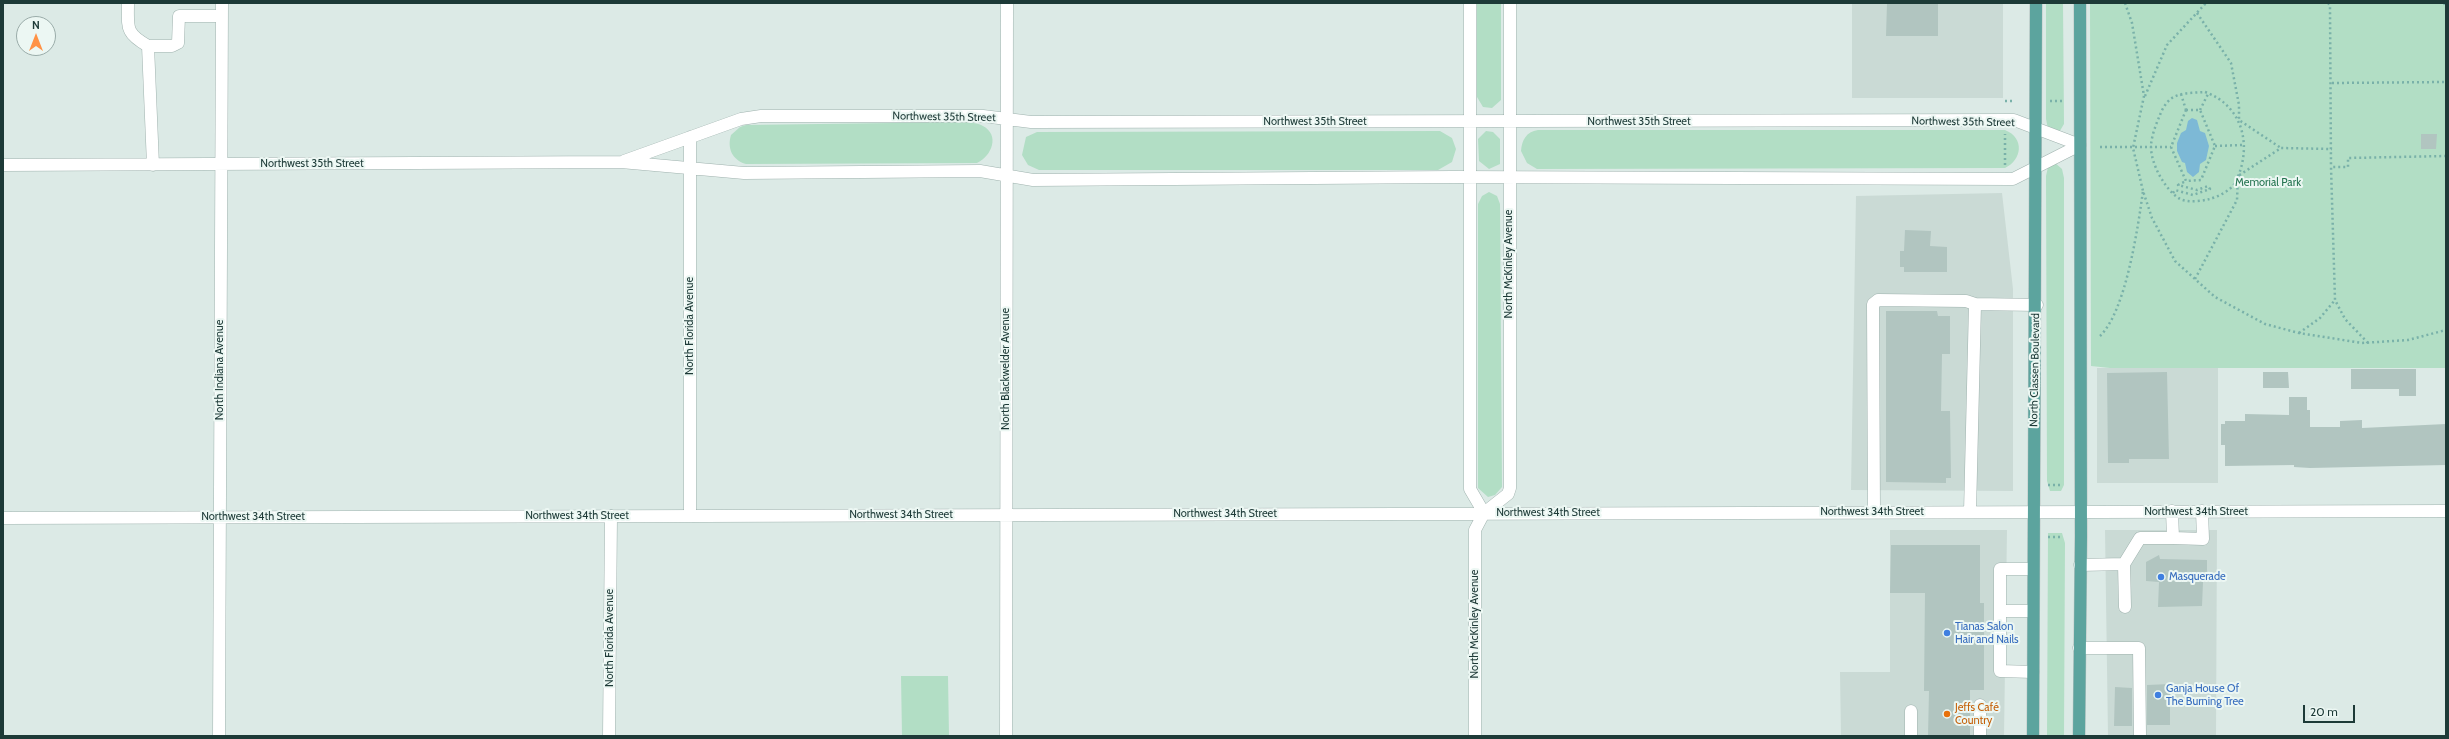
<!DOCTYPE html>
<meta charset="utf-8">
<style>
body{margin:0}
#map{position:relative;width:2449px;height:739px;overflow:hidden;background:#dceae6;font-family:Cabin,sans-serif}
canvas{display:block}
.frame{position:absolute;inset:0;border:4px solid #1d3a37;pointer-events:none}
.north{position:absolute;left:16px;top:16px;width:40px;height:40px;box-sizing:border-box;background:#ecf7f3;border:1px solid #99aba8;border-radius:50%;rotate:0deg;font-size:11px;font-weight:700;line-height:16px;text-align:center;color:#1d3a37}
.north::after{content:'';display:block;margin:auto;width:14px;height:18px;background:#ff9245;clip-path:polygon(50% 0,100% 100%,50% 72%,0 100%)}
.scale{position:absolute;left:2303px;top:705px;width:52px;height:18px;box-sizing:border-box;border:2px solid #1d3a37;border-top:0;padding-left:5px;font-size:12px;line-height:14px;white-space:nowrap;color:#1d3a37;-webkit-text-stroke:3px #ecf7f3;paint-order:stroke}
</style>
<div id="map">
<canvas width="2449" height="739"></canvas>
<div class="frame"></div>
<div class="north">N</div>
<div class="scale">20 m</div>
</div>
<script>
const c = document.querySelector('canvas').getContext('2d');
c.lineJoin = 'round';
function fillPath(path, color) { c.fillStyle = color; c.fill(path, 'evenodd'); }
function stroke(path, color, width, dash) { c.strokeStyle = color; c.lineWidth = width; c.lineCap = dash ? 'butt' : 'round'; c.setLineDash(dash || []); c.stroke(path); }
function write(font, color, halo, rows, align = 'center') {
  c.font = font + ' Cabin,sans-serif'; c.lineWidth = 4; c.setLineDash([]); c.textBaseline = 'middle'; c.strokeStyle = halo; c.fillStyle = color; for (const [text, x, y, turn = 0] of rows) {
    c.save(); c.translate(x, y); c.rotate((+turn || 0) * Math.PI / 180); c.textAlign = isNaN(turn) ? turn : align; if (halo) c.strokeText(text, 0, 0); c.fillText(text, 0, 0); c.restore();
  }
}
fillPath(new Path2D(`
 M1852 3H2003V98H1852Z
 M2002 193 2013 289V491L1851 490 1856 196Z
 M2097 368H2218V483H2097Z
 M1890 530H2007L2004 736H1841L1840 672H1890Z
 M2105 530H2217L2216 736H2108Z`), '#cadad5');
fillPath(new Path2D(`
 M1477 3H1501V100L1492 108 1483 107 1477 97Z
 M2046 3H2063L2064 124 2058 134 2048 129 2046 119Z
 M2090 3H2446V368H2110L2091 366Z
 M967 122C972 123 978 123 983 126 1000 135 992 156 977 163L746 164C732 160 727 148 731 135L740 127 746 125Z
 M1538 130H2005C2025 138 2022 160 2005 168L1537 169 1527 163 1521 151C1522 140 1526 132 1538 130Z
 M1440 131 1452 138 1456 149 1452 162 1438 170H1039L1028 165 1022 155 1026 137 1037 132Z
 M1486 131 1493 132 1500 139V164L1489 169 1479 161 1478 139Z
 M2054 162 2062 169 2064 178V485L2061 491H2050L2047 481 2046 176 2048 167Z
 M1489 192 1497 196 1500 204 1502 487 1495 495 1488 497 1478 488V204L1482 196Z
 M2048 533H2062L2065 543 2064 736H2047Z
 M901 676H948L949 736H902Z`), '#b2dec5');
fillPath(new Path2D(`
 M2192 118 2197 120 2200 131 2205 133 2209 146 2206 160 2200 164 2199 172 2193 177 2187 172 2185 163 2182 162 2177 151V143L2181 133 2186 130 2188 121Z`), '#7db9d6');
fillPath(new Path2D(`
 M1887 3H1938V36H1886Z
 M2421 134H2437L2436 149H2421Z
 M1905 230 1931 231 1930 246 1947 247V272H1904V267H1900V251H1904Z
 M1886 311H1937L1938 316H1950V354H1942L1941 411H1950L1951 478H1946V483L1886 482Z
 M2351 369H2416V396H2399V389H2351Z
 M2167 372 2169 459H2129V463H2108L2107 373Z
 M2263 372H2288L2289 388H2263Z
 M2289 397H2307V410H2310V427H2340V421L2362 420V428L2446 424V465L2310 468 2294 467V465L2225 466V445H2221V424H2225V421H2245V414L2289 415Z
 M1891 545H1980V603H1984V690H1970V736H1928L1929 691H1924L1925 593H1890Z
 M2159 555 2160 559 2207 560V582H2203L2202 606 2158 607 2159 582 2146 581V562Z
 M2170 684V725H2147V685Z
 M2115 687 2132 688V726H2114Z`), '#b1c5c0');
const minor = new Path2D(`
 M128 3C128 28 125 33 148 46
 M1470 3V489L1484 513
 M624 161 741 119 761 116H983L1031 122 2014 120 2080 145
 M3 165 621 162 744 173 980 171 1033 180 1453 177 2013 179 2080 145
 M153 165 148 46H172L178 43 179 16H221
 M1874 512 1873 304 1878 300 1966 301 1975 304
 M1970 512 1975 304 2037 305
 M690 516V137
 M3 518 2446 511
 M2173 538 2203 539 2202 511
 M2124 564 2125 607
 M2080 565 2124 564 2140 538H2173L2172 511
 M2000 611H2033
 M2079 648H2139L2140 736
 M2033 672 2000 671V569H2033
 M1980 705V736
 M1911 711V736
 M219 736 222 3
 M609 736 611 516
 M1006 736 1007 3
 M1475 736V530L1484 513 1508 494 1510 488V3`);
const major = new Path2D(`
 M2033 736 2036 3
 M2079 736 2081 536 2080 3`);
stroke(minor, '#9fb2ae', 13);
stroke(major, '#bbc4c3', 13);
stroke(new Path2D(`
 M2125 3 2132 23 2144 96 2133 148 2143 191
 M2328 3 2330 5 2331 167
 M2444 3 2446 7
 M2197 13 2231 63 2239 105V120L2281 148
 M2332 83 2446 82
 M2205 92C2244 106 2253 148 2235 183 2230 191 2219 196 2210 199 2201 201 2189 203 2180 199 2165 190 2151 164 2151 147 2151 137 2156 124 2160 115 2162 109 2167 101 2172 98 2182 92 2194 93 2205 92Z
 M2181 94 2186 110
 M2145 96 2167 45 2206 3
 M2005 101H2015
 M2050 101H2064
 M2186 110H2200L2215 146 2201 180 2186 181 2171 147Z
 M2200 110 2208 94
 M2215 146 2242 145
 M2100 147H2171
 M2005 165V134
 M2173 193 2175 190 2193 195 2210 189 2208 186 2197 190 2178 185 2186 181
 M2195 279 2237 200 2238 176 2281 148 2332 149
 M2299 333 2320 318 2335 300
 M2100 336C2126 311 2138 227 2143 191L2152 218 2175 261 2215 297 2265 324 2299 333 2362 343 2408 340 2446 330
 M2368 343 2345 319 2335 300 2331 167H2348V158L2446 156
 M2048 485H2063
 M2048 537H2063`), '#79b1a9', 2.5, [2, 3]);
stroke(minor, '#fff', 12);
stroke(major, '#5ca49e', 12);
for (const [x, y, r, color] of [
 [2161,577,4,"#3f7fe0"],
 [1947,633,4,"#3f7fe0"],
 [2158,695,4,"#3f7fe0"],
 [1947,714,4,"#e8710a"]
]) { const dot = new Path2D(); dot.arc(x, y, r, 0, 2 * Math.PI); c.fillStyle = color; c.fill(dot); stroke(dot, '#ecf7f3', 1.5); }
write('11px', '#1d3a37', '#ecf7f3', [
 ["Northwest 35th Street",944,117,1],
 ["Northwest 35th Street",1315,122],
 ["Northwest 35th Street",1639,122],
 ["Northwest 35th Street",1963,122,1],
 ["Northwest 35th Street",312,164],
 ["North McKinley Avenue",1509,264,-90],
 ["North Florida Avenue",690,326,-90],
 ["North Blackwelder Avenue",1006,369,-90],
 ["North Indiana Avenue",220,370,-90],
 ["North Classen Boulevard",2035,370,-89],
 ["Northwest 34th Street",1872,512],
 ["Northwest 34th Street",2196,512],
 ["Northwest 34th Street",1548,513],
 ["Northwest 34th Street",1225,514],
 ["Northwest 34th Street",901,515],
 ["Northwest 34th Street",577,516],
 ["Northwest 34th Street",253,517],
 ["North McKinley Avenue",1475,624,-90],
 ["North Florida Avenue",610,638,-90]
]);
write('11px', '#247450', '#ecf7f3', [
 ["Memorial Park",2268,183]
]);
write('11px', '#366cbe', '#ecf7f3', [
 ["Masquerade",2169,577],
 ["Tianas Salon",1955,627],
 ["Hair and Nails",1955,640],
 ["Ganja House Of",2166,689],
 ["The Burning Tree",2166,702]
], 'left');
write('11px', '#c56008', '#ecf7f3', [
 ["Jeffs Café",1955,708],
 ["Country",1955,721]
], 'left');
</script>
